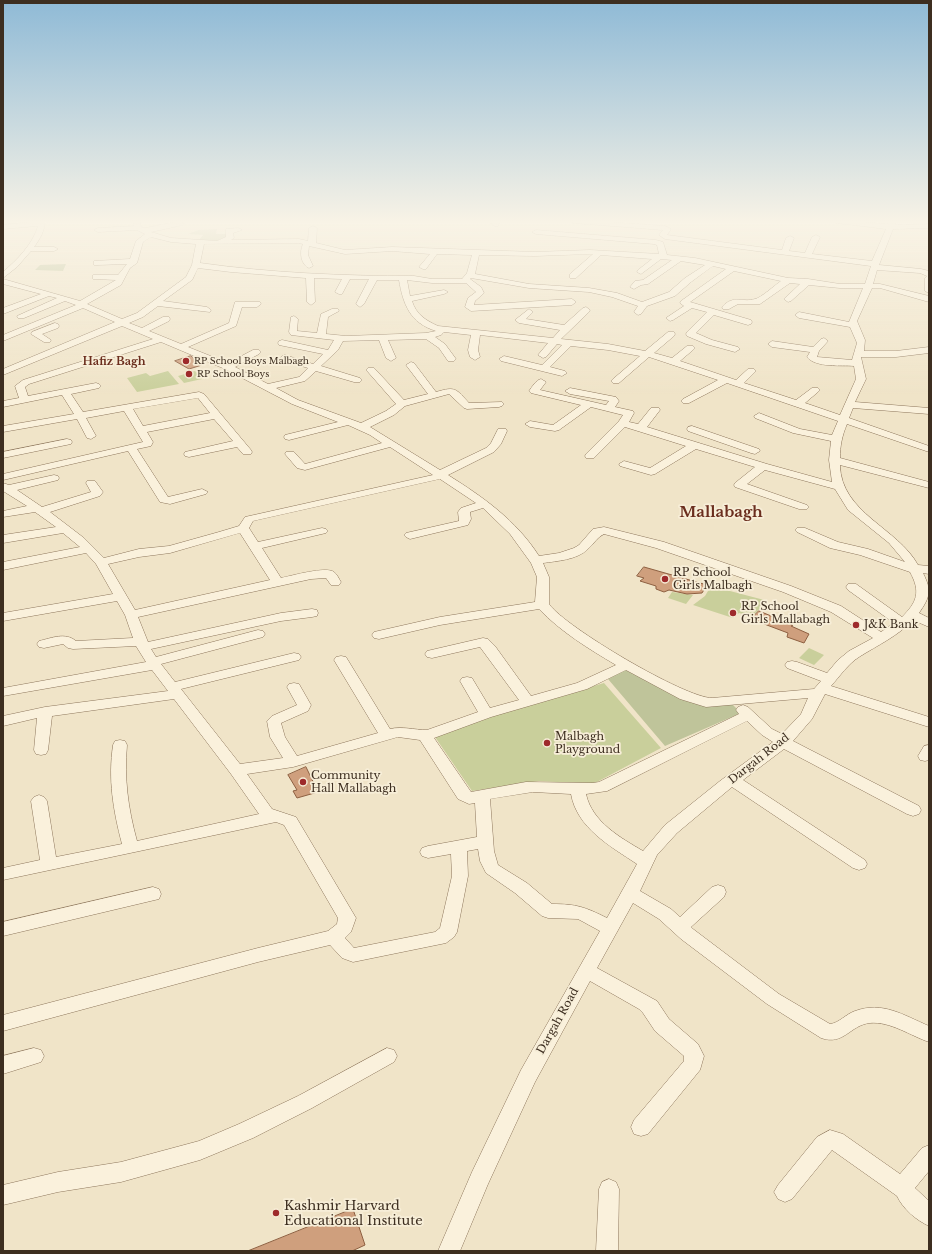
<!DOCTYPE html>
<style>
body{margin:0}
#map{position:relative;width:932px;height:1254px;overflow:hidden;background:#f0e4c8;font-family:"Libre Baskerville",serif}
canvas{display:block}
.frame{position:absolute;inset:0;border:4px solid #3d2e20;pointer-events:none}
</style>
<div id="map">
<canvas width="932" height="1254"></canvas>
<div class="frame"></div>
</div>
<script>
const c = document.querySelector('canvas').getContext('2d');
c.lineJoin = 'round';
function fillPath(path, color) { c.fillStyle = color; c.fill(path, 'evenodd'); }
function stroke(path, color, width, dash) { c.strokeStyle = color; c.lineWidth = width; c.lineCap = dash ? 'butt' : 'round'; c.setLineDash(dash || []); c.stroke(path); }
function write(font, color, halo, rows, align = 'center') {
  c.font = font + ' "Libre Baskerville",serif'; c.lineWidth = 3.5; c.setLineDash([]); c.textBaseline = 'middle'; c.strokeStyle = halo; c.fillStyle = color; for (const [text, x, y, turn = 0] of rows) {
    c.save(); c.translate(x, y); c.rotate((+turn || 0) * Math.PI / 180); c.textAlign = isNaN(turn) ? turn : align; if (halo) c.strokeText(text, 0, 0); c.fillText(text, 0, 0); c.restore();
  }
}
fillPath(new Path2D(`
 M168 371 179 384 137 392 127 378 146 373 150 376Z
 M195 371 202 379 184 383 178 376Z
 M711 586 768 601 752 616 739 613 733 618 693 605 705 596Z
 M672 592 693 595 686 604 668 598Z
 M809 648 824 655 814 665 799 658Z
 M604 683 661 748 593 784 539 781 472 791 435 737 502 713Z`), '#c9cf9b');
fillPath(new Path2D(`
 M217 229 216 234H228V235C219 243 210 241 199 240L203 235 188 234 198 230Z
 M66 264 63 271 35 270 40 265Z
 M627 668 705 705H733L741 713 665 746 608 679Z`), '#bfc49a');
stroke(new Path2D(`
 M209 221H221`), '#6f938a', 1.5);
const building = new Path2D(`
 M191 356 202 365 189 369 175 361Z
 M644 567 707 585 702 593 687 594 669 590 664 592 656 589V586L640 581 644 578 637 576Z
 M759 611 793 625 791 626 809 634 804 643 787 637 788 633 751 619Z
 M306 767 318 792 297 798 293 791 297 790 288 775Z
 M353 1209 365 1245 352 1251H248Z`);
fillPath(building, '#cf9f7d');
stroke(building, '#8d5f41', 1);
const minor = new Path2D(`
 M39 221H45C45 230 40 239 34 247H54L58 249 54 251H31L17 267 3 278V272C17 260 33 244 38 226L3 229V225Z
 M134 221H140L141 227 145 228 180 221 184 223 183 225 151 232 171 238 217 241 226 237V229L238 228 242 230 233 233 234 238 231 240 299 239 308 241 309 228 313 226 317 228 316 243 345 250 392 247 535 252 590 250 659 254 657 245 654 244 536 234 532 232 536 230 656 240 663 242 667 255 695 258 788 278 808 279 840 284H865L871 266 665 239 659 235 663 230 573 223 569 221H598L665 226 671 229 667 235 782 250 786 238 790 236 794 238 789 251 805 253 812 237 816 235 820 237 812 254 872 261 886 229 836 223 833 221H853L888 224 890 221H896L895 225 929 224V228L893 229 879 265 921 269 929 271V293L925 291V278L927 276 920 273 877 270 873 284H880L929 296V302L880 288H872L857 321 865 340 864 351H896L929 347V353L896 357H861L866 379 855 402 929 408V414L853 408 849 418 929 446V452L847 424C842 436 840 446 840 458L929 482V488L840 465C841 513 898 528 918 565L929 566V574L923 573C932 591 930 597 919 613L929 618V627L913 620C898 636 878 645 859 657 848 664 840 676 831 686L929 717V727L825 694 812 719 793 741 919 806 921 810 919 814 913 816 907 814 784 749 743 780 865 860 867 864 865 868 859 870 853 868 732 787 677 833 657 855 640 891 671 909 680 917 712 887 718 885 724 887 726 892 724 897 691 927 693 929 779 994 830 1024C839 1023 846 1014 855 1011 883 1001 903 1015 929 1026V1042C911 1036 890 1021 870 1023 850 1025 844 1046 821 1038L767 1004 681 939 659 919 633 903 597 968 657 1001 669 1019 698 1044 704 1056 700 1070 648 1134 641 1136 634 1134 631 1127 634 1120 684 1061V1056L655 1031 643 1013 639 1009 590 981 535 1082 488 1184 460 1251H438L472 1172 521 1070 600 931 578 919 548 918 542 916 515 893 486 873 480 861 478 849 467 851 468 876 457 932 454 937 446 943 353 962 342 958 330 945 258 962 3 1031V1015L258 948 328 931 337 924 338 918 284 825 276 822 3 880V868L40 860 31 801 34 797 39 795 44 797 47 801 56 857 122 844C113 810 108 779 113 745L115 741 120 740 125 741 127 745C124 778 128 808 137 841L259 814 231 774 174 699 52 716 48 750 46 754 41 755 36 754 34 750 37 718 3 726V716L45 707 168 691 152 670 3 696V688L146 662 136 646 73 649 68 648 63 644 44 648 39 647 37 644 39 641C52 638 65 632 76 641L133 638 125 615 117 601 3 621V613L113 594 96 564 86 553 3 570V562L80 547 63 533 3 543V535L56 527 35 512 3 517V511L27 506 3 491V483L9 485 54 475 58 476 59 478 58 480 17 490 42 507 91 492 86 483 87 481H95L103 492 100 496 50 512 84 538 104 558 139 549 169 546 219 532 239 526 245 517 433 475 390 447 305 470 297 468 285 454 286 452H294L305 464 382 443 370 435 348 425 289 440 285 439 284 437 285 435 338 422 292 404 225 369 161 342 29 384 25 387 28 396 96 383 99 384 101 386 99 388 71 394 83 412 199 392 204 394 251 450 252 452 251 454H243L237 447 189 457 185 456 184 454 185 452 233 441 214 419 147 432 153 442 151 446 137 449 168 497 202 489 208 492 206 494 170 504 160 502 128 451 3 480V474L143 442 124 411 86 418 96 436 91 439 87 438 77 419 3 432V426L74 414 62 395 3 407V401L19 398 15 386 23 380 153 339 122 326 3 375V369L115 322 83 308 3 341V335L76 305 65 301 24 318H18L17 316 57 298 49 296 3 314V308L41 294 3 284V279L80 301 116 280 96 279H93V275H118L127 264 97 265H94V261L130 259 136 241 145 234 137 230 98 232 94 230 98 228 134 226ZM151 237 171 242 196 244 192 265 186 277 137 313 122 319 87 304 121 285 130 268 137 263 143 242ZM299 243 303 244C299 252 301 265 309 268L313 266 308 255 309 246 345 254 392 251 430 254 419 267 423 269H426L437 254 472 255 467 273 462 279H432L414 276C343 276 271 273 200 263L204 244ZM593 254 570 274V278H576L601 255 652 259 638 270 637 272 641 274 661 259 672 260 643 280 635 281 630 287 634 289 641 285 648 284 681 261 705 265 685 278 669 292 642 302 617 293 589 288 529 284 475 274 479 255 535 256ZM713 266 726 269 681 301 680 303 684 306 666 318 670 321 673 320 692 308 707 312 687 332 686 334 687 336 706 344 735 352 740 349 738 347 712 340 696 333 714 315 748 325 751 324 752 322 751 320 690 302 734 271 781 281C775 285 761 298 755 299 742 303 734 294 722 307L723 309H729L738 304H760L790 283 800 284 784 299 788 302 791 301 809 285 840 288H863L849 322 799 312 795 315 799 318 850 327 857 343 852 360 817 357 819 351 828 341 824 338 821 339 813 347 772 341 768 344 772 347 810 352 807 357C816 368 841 365 854 366L856 379 840 415 805 403 818 392 820 390 818 388H812L796 400 744 383 756 371 754 369H748L736 380 680 361 693 350 695 348 693 346H687L672 358 654 353 674 336 675 334 674 332H668L645 351 608 344 561 339 589 312 590 310 586 307 583 308 564 325 526 319 533 312 529 309 515 320 519 323 560 330 553 338 438 326C425 320 416 314 412 301L444 294 448 292 444 290 410 296 407 280 432 283H466L476 292 468 298 465 307 471 311 572 305 576 302 572 299 474 305 475 301 484 293 481 287 470 279 471 278 529 288 589 292 612 297 638 306 634 312 638 315 641 314 647 306 675 296 691 282ZM198 268 231 272 306 278 307 302 311 305 315 302 314 278 342 279 335 292 339 294H342L350 279H369L356 304 360 307 364 304 377 280H399C403 304 410 323 436 331L426 333 346 336 326 334 328 317 339 311 338 309H332L321 314 317 333 297 331 298 319 294 316 291 317 289 332 291 335 334 340 328 350 282 340 279 341 278 343 279 345 323 354 313 364 285 355 282 356 280 358 282 360 308 368 299 377 268 384 235 367 259 354 261 352 259 350H253L228 363 188 347 236 326 242 307H257L261 304 260 302H235L229 323 181 344 149 331 169 321 170 319 169 317H163L142 328 129 323 143 317 158 306 210 312 211 310 207 307 163 301 192 280ZM444 332 471 335 468 350 470 357 475 360 480 357 478 350 480 335 548 343 538 355 543 358 546 357 557 344 562 345 542 365 504 356 499 359 501 361 562 376 567 373 565 371 550 367 571 346 608 350 640 356 613 379 611 381 613 383H619L649 357 718 380 683 399 681 401 683 403H689L727 383 838 421 832 435 800 429 759 413 754 416 755 418 793 433 831 441 829 460 832 482 767 464 647 427 660 410 659 408H651L638 424 629 422 634 413 633 411 615 407 619 401 616 397 570 388 565 391 570 394 609 401 606 405 540 390 546 382 541 379C536 380 532 387 529 391L531 393 581 405 553 425 530 421 525 424 530 427 555 431 559 430 591 407 623 415 619 421 586 454 585 456 586 458H594L625 427 686 446 650 468 624 461 619 464 620 466 651 475 655 474 696 449 755 467 735 483 734 485 735 487 799 509H807L809 507 807 505 747 484 765 470 835 489 848 510 889 543 905 562 868 549 838 542 805 528H797L795 530 797 532 830 548 860 555 910 572C921 592 917 602 902 617L856 584H848L846 587 848 590 894 623 881 632 841 606 791 586 664 542 604 527 593 529 579 545 574 548 559 553 539 556C516 520 483 497 448 475L494 452 501 444 507 431 506 429H498L491 443 486 448 440 470 370 427 394 415 405 406 449 394 464 408 467 409 499 407 502 406 504 404 502 402 469 403C456 389 456 386 436 392L414 363 411 362 406 365 428 394 404 400 374 368H368L366 370 368 372 396 404 386 411 361 423 298 400 276 388 305 381 316 371 354 382H360L362 380 360 378 321 366 338 350 343 341 379 340 386 358 391 361 396 358 388 340 426 339 439 348 448 361H454L456 359 445 344 435 337 441 335ZM198 398 210 413 143 426 133 409ZM440 479 476 503 461 508 458 512 459 521 406 533 404 535 406 537 410 539 468 525 471 519 470 512 483 508 510 534 531 563 537 577 535 602 440 617 374 632 372 635 374 638 379 639 440 625 539 609C561 632 589 649 616 665L577 683 531 696 495 646 488 639 483 638 427 651 425 654 427 657 432 658 480 647 519 700 490 708 472 678 467 677 462 678 460 681 478 712 427 730C414 730 402 726 390 729L346 657 341 656 336 657 334 660 378 733 297 756 285 737 281 723 308 711 311 705 299 684 294 683 289 684 287 687 297 705 272 716 267 721 270 737 283 758 240 764 181 689 299 660 301 657 299 654 294 653 175 682 161 664 263 637 265 634 263 631 258 630 156 657 151 649 281 621 312 617 317 616 318 613 317 610 312 609 281 613 148 642 138 617 311 579 326 578 331 585H339L341 582C339 579 337 574 334 572 326 566 291 576 281 578L262 548 326 533 328 531 326 529 322 528 258 542 249 528 253 521ZM240 533 270 580 135 610 108 564 139 557 170 553ZM604 534 656 548 783 592 831 612 873 638 849 651 838 660 827 673 797 662 792 661 787 662 785 665 787 668 821 681 814 689 712 698C685 698 565 627 549 604V577L543 563C557 561 577 560 588 549 594 544 597 537 604 534ZM626 670 680 699 706 707 808 698 801 714 782 734 772 729 748 707 743 705 738 707 736 710 739 714 599 782 593 783 526 782 471 792 434 738 491 717 587 689ZM747 721 762 735 773 742 720 781 665 825 643 851C621 838 592 822 586 794L607 791ZM398 737 420 740 458 799 469 804 475 803 477 837 428 846 422 848 420 852 422 856 428 858 451 854 452 876 440 928 435 932 354 948 345 938 351 932 356 918 296 817 272 809 247 774 293 767ZM533 792 571 794C577 828 610 846 637 864L607 918C585 907 577 904 552 904L527 883 498 865 494 851 490 799Z
 M493 221H500L498 226H495L491 224Z
 M55 323 58 324 59 326 58 328 42 334 51 340 50 342H44L31 334 32 332Z
 M692 426 759 449 760 451 755 454 751 453 688 431 687 429 688 427Z
 M67 439 71 440 72 442 71 444 3 458V452Z
 M929 745V760L925 761 920 760 918 756 924 746Z
 M153 887 159 889 161 894 159 899 3 936V922Z
 M34 1048 41 1050 44 1056 41 1062 3 1074V1056Z
 M387 1048 394 1050 397 1056 394 1062 312 1108 253 1138 200 1160 121 1182 58 1192 3 1205V1185L58 1172 121 1162 199 1141 239 1124 298 1096Z
 M830 1130 843 1134 900 1174 922 1148 929 1145V1171L915 1188 929 1201V1226C916 1220 903 1209 897 1196L832 1150 792 1199 785 1202 778 1199 774 1192 778 1185 817 1137Z
 M609 1179 616 1182 619 1189 618 1251H596L599 1189 602 1182Z`);
stroke(minor, '#8d765c', 1);
fillPath(minor, '#faf1dc');
const sky = c.createLinearGradient(0, 0, 0, 396);
sky.addColorStop(0, '#8fbad6');
sky.addColorStop(0.56, '#f8f3e6');
sky.addColorStop(1, '#f8f3e600');
c.fillStyle = sky;
c.fillRect(0, 0, 932, 396);
for (const [x, y, r, color] of [
 [186,361,4,"#9e2a2b"],
 [189,374,4,"#9e2a2b"],
 [665,579,4,"#9e2a2b"],
 [733,613,4,"#9e2a2b"],
 [856,625,4,"#9e2a2b"],
 [547,743,4,"#9e2a2b"],
 [303,782,4,"#9e2a2b"],
 [276,1213,4,"#9e2a2b"]
]) { const dot = new Path2D(); dot.arc(x, y, r, 0, 2 * Math.PI); c.fillStyle = color; c.fill(dot); stroke(dot, '#f7eed8', 1.5); }
write('9px', '#3d2e20', '#f7eed8', [
 ["RP School Boys Malbagh",194,361],
 ["RP School Boys",197,374]
], 'left');
write('bold 11px', '#6b2e1e', '#f7eed8', [
 ["Hafiz Bagh",114,362]
]);
write('11px', '#3d2e20', '#f7eed8', [
 ["RP School",673,573],
 ["Girls Malbagh",673,586],
 ["RP School",741,607],
 ["Girls Mallabagh",741,620],
 ["J&K Bank",864,625],
 ["Malbagh",555,737],
 ["Playground",555,750],
 ["Community",311,776],
 ["Hall Mallabagh",311,789]
], 'left');
write('11px', '#3d2e20', '#f7eed8', [
 ["Dargah Road",759,759,-38],
 ["Dargah Road",558,1021,-61]
]);
write('13px', '#3d2e20', '#f7eed8', [
 ["Kashmir Harvard",284,1206],
 ["Educational Institute",284,1221]
], 'left');
write('bold 15px', '#6b2e1e', '#f7eed8', [
 ["Mallabagh",721,513]
]);
</script>
